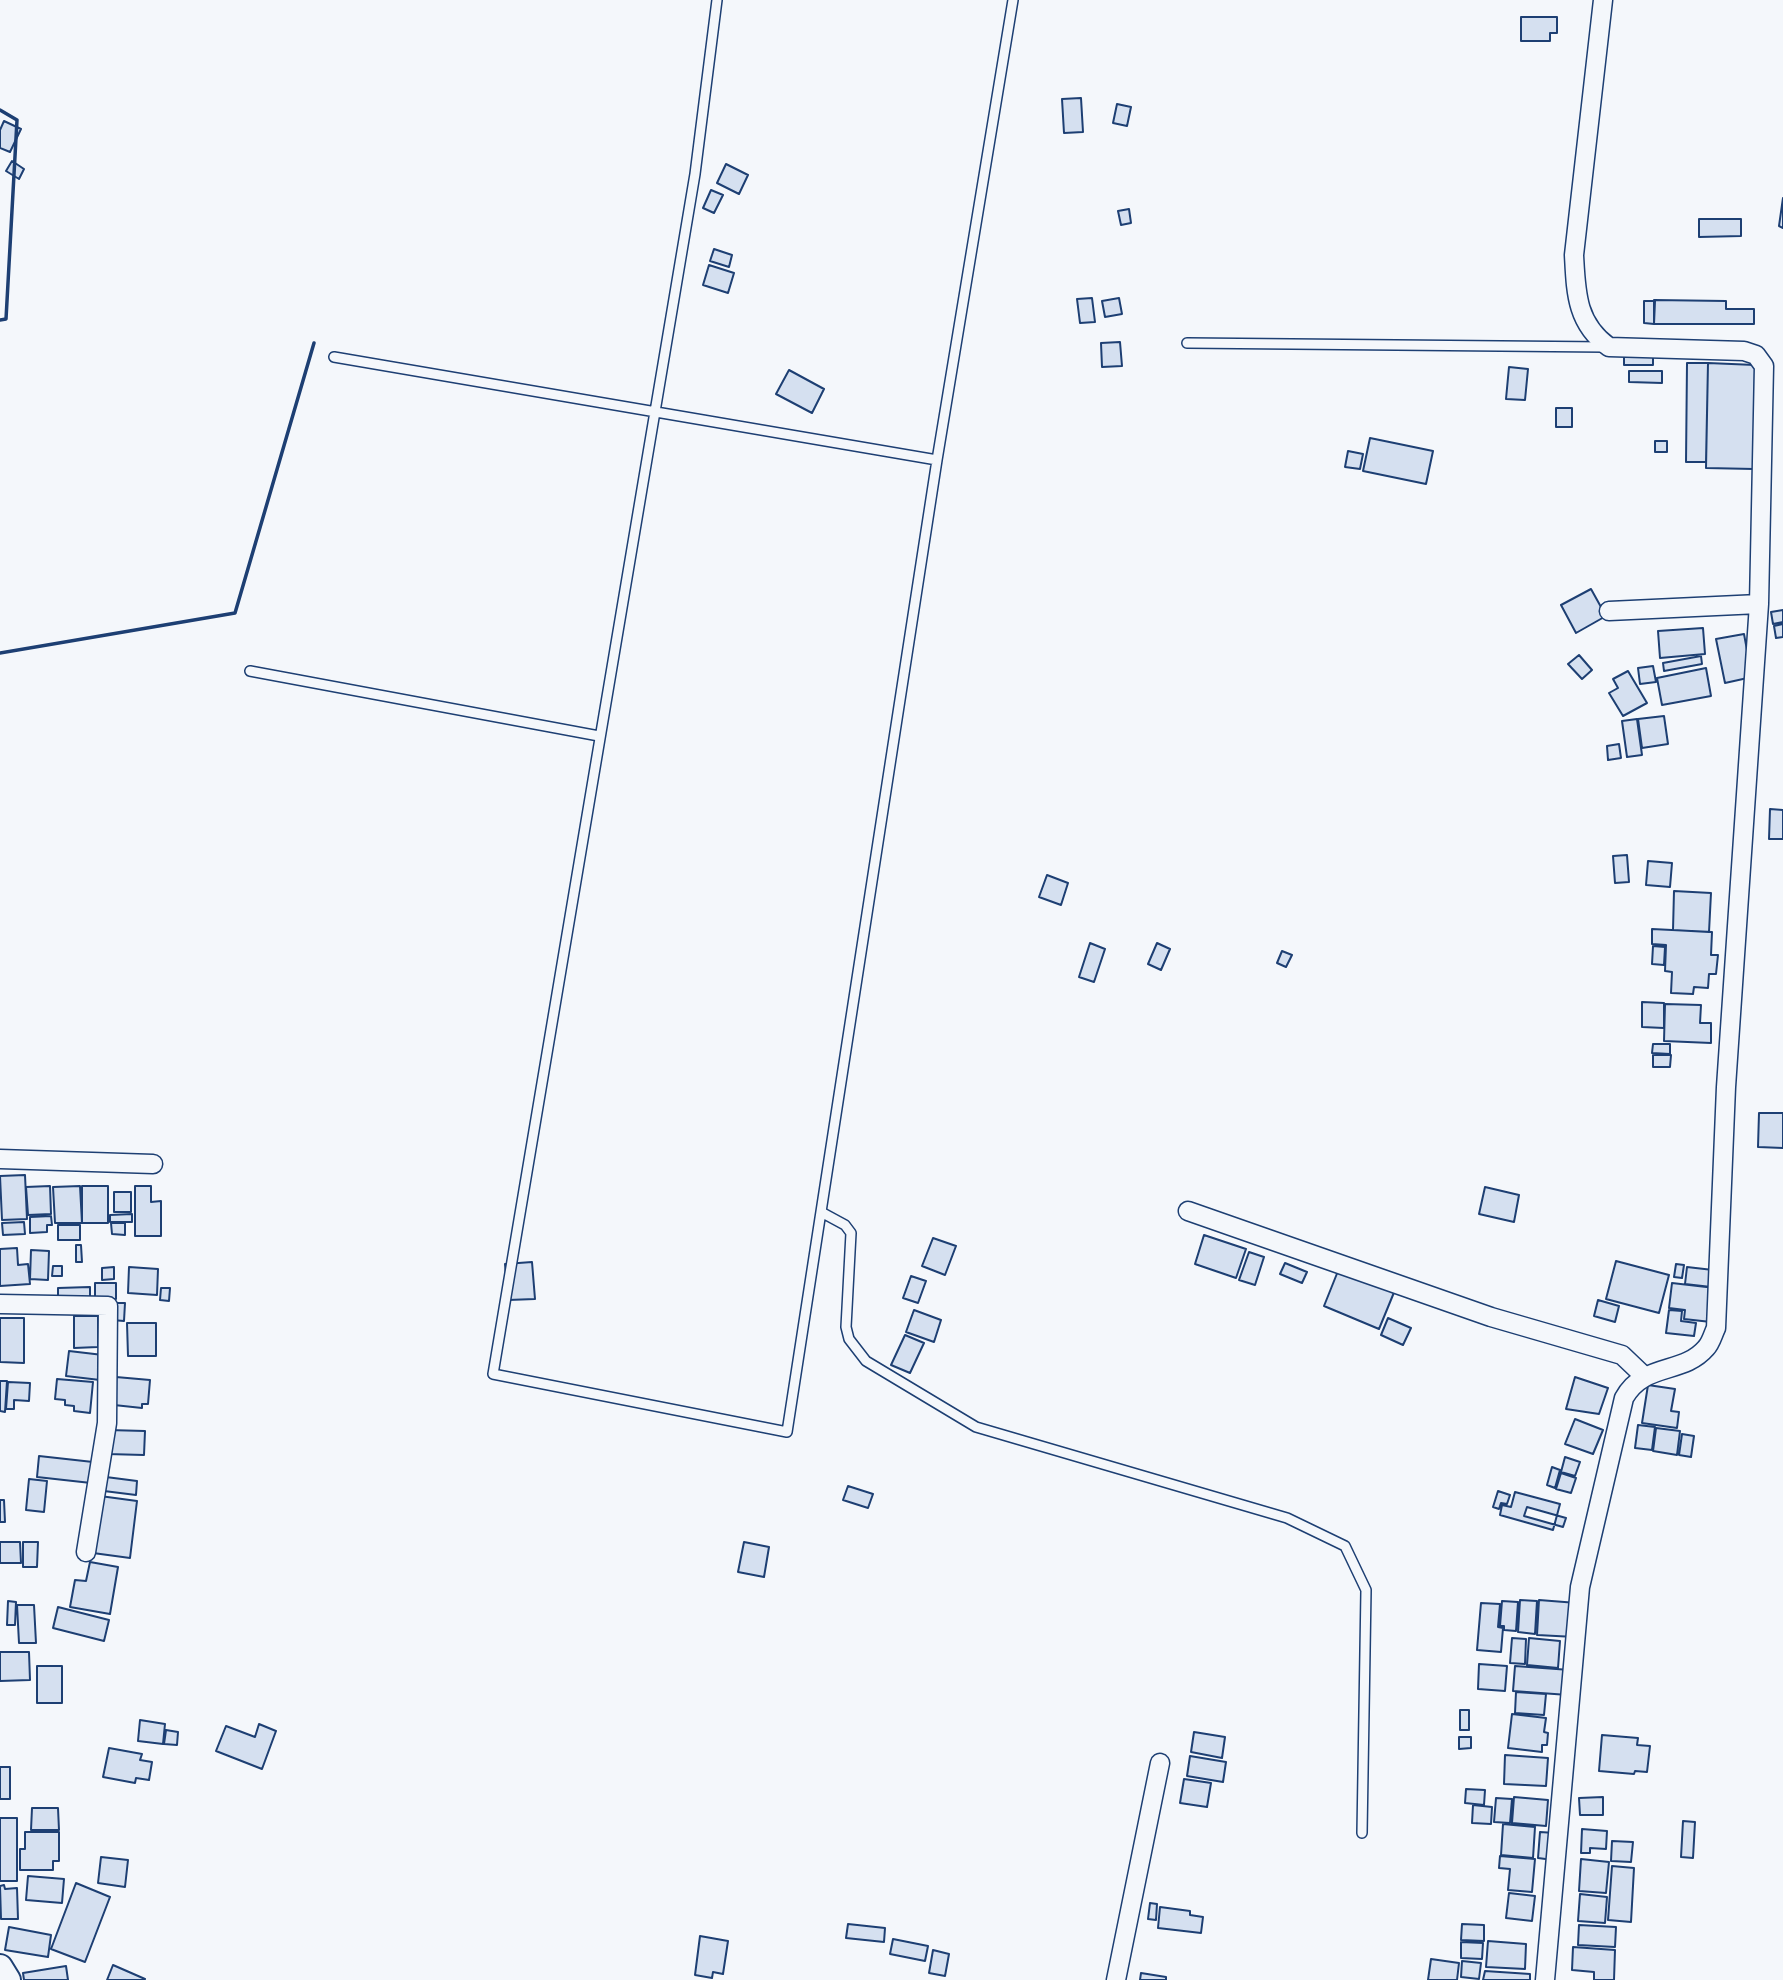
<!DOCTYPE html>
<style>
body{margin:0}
canvas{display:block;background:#f4f7fb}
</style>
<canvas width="1783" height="1980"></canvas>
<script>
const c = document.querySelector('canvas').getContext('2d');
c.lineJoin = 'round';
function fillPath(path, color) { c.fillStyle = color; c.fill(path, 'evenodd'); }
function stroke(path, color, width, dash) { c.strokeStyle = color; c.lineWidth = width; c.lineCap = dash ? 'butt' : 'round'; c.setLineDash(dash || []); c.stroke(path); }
const building = new Path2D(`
 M1521 17H1557V33H1550V41H1521Z
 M1081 98 1083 132 1064 133 1062 99Z
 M1117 104 1131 107 1127 126 1113 123Z
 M4 121 21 129 10 152 0 148V130Z
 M12 161 24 169 19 179 6 171Z
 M726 164 748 175 739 194 717 183Z
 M711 190 723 195 714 213 703 208Z
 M1783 198V228L1779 226Z
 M1129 209 1131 223 1121 225 1118 211Z
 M1699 219H1741V236L1699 237Z
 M714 249 732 255 729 267 710 261Z
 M709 265 734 273 728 293 703 285Z
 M1092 298 1095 322 1080 323 1077 299Z
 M1119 298 1122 314 1105 317 1102 301Z
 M1654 300 1726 301V309H1754V324H1654Z
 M1644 301H1655L1654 324 1644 323Z
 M1120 342 1122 366 1102 367 1101 343Z
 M1624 352H1653V365H1624Z
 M1687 363H1708L1706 462H1686Z
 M1708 363 1755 365 1754 469 1706 468Z
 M1509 367 1528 369 1525 400 1506 399Z
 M789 370 824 389 812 413 776 394Z
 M1629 371H1662V383L1629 382Z
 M1556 408H1572V427H1556Z
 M1370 438 1433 451 1426 484 1363 471Z
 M1655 441H1667V452H1655Z
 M1348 451 1363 454 1360 469 1345 467Z
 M1591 589 1606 616 1576 633 1561 605Z
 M1783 610V622L1773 624 1771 612Z
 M1783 624V637L1776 638 1774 626Z
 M1703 628 1705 654 1660 658 1658 631Z
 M1744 634 1752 677 1725 683 1716 639Z
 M1579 655 1592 670 1582 679 1568 664Z
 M1701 656 1702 664 1664 671 1663 663Z
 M1653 666 1656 682 1640 684 1638 668Z
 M1706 668 1711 696 1662 705 1657 678Z
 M1628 671 1647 703 1623 716 1609 693 1618 688 1613 679Z
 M1664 716 1668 744 1642 748 1638 719Z
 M1637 719 1642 755 1627 757 1622 721Z
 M1619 744 1621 758 1608 760 1607 746Z
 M1770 809 1783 810V839H1769Z
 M1627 855 1629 882 1615 883 1613 856Z
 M1648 861 1672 863 1670 887 1646 885Z
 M1047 875 1068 883 1061 905 1039 897Z
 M1674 891 1711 893 1709 932 1673 930Z
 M1652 929 1712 932 1711 955H1718L1716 974H1709L1708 988 1694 987 1693 994 1671 993 1672 972 1665 971 1666 945 1652 944Z
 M1090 943 1105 949 1094 982 1079 977Z
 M1157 943 1170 949 1161 970 1148 964Z
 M1653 946 1665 947 1664 965 1652 964Z
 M1282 951 1292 955 1286 967 1277 963Z
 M1642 1002 1664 1003V1028L1642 1027Z
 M1665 1004 1701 1005 1700 1023H1711V1043L1664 1041Z
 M1653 1044H1670V1054L1652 1053Z
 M1653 1055H1671L1670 1067H1653Z
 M1759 1113H1783V1148L1758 1147Z
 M25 1175 27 1219 2 1220 0 1176Z
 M50 1186 51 1214 28 1215 26 1187Z
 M80 1186 82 1223H55L53 1187Z
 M82 1186H108V1223H82Z
 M135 1186H151V1202L161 1201V1236H135Z
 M1485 1187 1519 1195 1514 1222 1479 1214Z
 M114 1192H131V1212H114Z
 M132 1214V1222H110V1215Z
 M51 1216 52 1225H47V1232L30 1233V1217Z
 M24 1222 25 1234 3 1235 2 1223Z
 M111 1223H125V1235L112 1234Z
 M58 1225H80V1240H58Z
 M1204 1235 1246 1249 1236 1278 1195 1264Z
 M933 1238 956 1246 945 1275 922 1266Z
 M76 1245H81L82 1262H76Z
 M17 1248 18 1265 28 1264 30 1284 0 1286V1249Z
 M31 1250 49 1251 48 1280 30 1279Z
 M1249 1252 1264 1257 1255 1285 1239 1280Z
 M1616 1261 1669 1275 1659 1313 1606 1299Z
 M532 1262 535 1299 508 1300 505 1264Z
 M1285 1263 1307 1272 1302 1283 1280 1274Z
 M1676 1264 1684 1265 1682 1278 1674 1277Z
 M53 1266H62V1276H52Z
 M1340 1266 1395 1290 1379 1329 1324 1306Z
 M114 1267V1279L102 1280V1268Z
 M129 1267 158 1269 157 1295 128 1293Z
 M1687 1267 1713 1270 1711 1287 1685 1284Z
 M911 1276 926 1281 918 1303 903 1298Z
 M95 1283H116V1299H95Z
 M1672 1283 1715 1288 1711 1322 1684 1319 1685 1310 1669 1308Z
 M90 1287V1301L58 1302V1288Z
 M161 1288H170L169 1301 160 1300Z
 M1598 1300 1619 1306 1615 1322 1594 1316Z
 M112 1303H125L124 1321 112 1320Z
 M914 1310 941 1320 934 1342 906 1332Z
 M1669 1310 1682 1311 1681 1321 1696 1323 1694 1336 1666 1333Z
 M74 1316H98V1347L74 1348Z
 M0 1318H24V1363L0 1362Z
 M1388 1318 1411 1328 1403 1345 1381 1335Z
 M127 1323H156V1356H128Z
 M905 1335 924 1343 910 1373 891 1365Z
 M69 1351 103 1355 100 1380 66 1376Z
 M116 1377 150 1380 148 1404H142V1408L114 1405Z
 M1575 1377 1608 1388 1599 1414 1566 1409Z
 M57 1379 93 1382 90 1413 74 1411V1406L65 1405V1400L55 1399Z
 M0 1381H7L5 1412 0 1411Z
 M8 1382 30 1383 29 1401 14 1400V1409H6Z
 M1648 1385 1675 1389 1671 1411 1679 1412 1677 1428 1642 1423Z
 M1575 1419 1603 1430 1593 1454 1565 1444Z
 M1638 1425 1655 1427 1652 1450 1635 1448Z
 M1656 1428 1680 1431 1677 1455 1653 1451Z
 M108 1430 145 1431 144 1455 107 1454Z
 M1682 1434 1694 1436 1691 1457 1679 1455Z
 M39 1456 93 1462 91 1483 37 1477Z
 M1565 1457 1580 1462 1575 1476 1561 1472Z
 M1552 1467 1560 1470 1555 1488 1547 1485Z
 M1561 1473 1576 1478 1571 1493 1556 1489Z
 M106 1477 137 1481 136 1495 104 1491Z
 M29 1479 47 1481 44 1512 26 1510Z
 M848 1486 873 1494 868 1508 843 1500Z
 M1498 1491 1510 1495 1507 1504 1501 1503 1499 1509 1493 1507Z
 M1515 1492 1560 1504 1553 1530 1500 1515 1502 1505 1511 1507Z
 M100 1496 137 1501 130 1558 93 1553Z
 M0 1500H4L5 1522H0Z
 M1527 1507 1566 1518 1563 1527 1524 1516Z
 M0 1542H20L21 1563H0Z
 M23 1542H38L37 1567H23Z
 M744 1542 769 1547 764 1577 738 1572Z
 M90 1562 118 1567 110 1614 70 1607 75 1580 86 1581Z
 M1520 1600 1537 1601 1535 1634 1518 1632Z
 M1539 1600 1577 1603 1575 1637 1537 1635Z
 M8 1601 16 1602 15 1625H7Z
 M1502 1601 1518 1602 1516 1631 1504 1630V1626H1500Z
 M1481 1603 1500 1604 1498 1627 1503 1628 1501 1652 1477 1650Z
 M17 1605H34L36 1643H19Z
 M58 1607 109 1620 104 1641 53 1628Z
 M1512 1638 1526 1639 1525 1664 1510 1663Z
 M1529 1638 1560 1641 1558 1668 1527 1665Z
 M0 1652H29L30 1680 0 1681Z
 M1479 1664 1507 1666 1505 1691 1478 1689Z
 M37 1666H62V1703H37Z
 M1515 1666 1570 1670 1568 1695 1513 1691Z
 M1516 1692 1546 1694 1544 1715 1515 1713Z
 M1460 1710H1469V1730H1460Z
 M1512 1714 1546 1718 1544 1732 1548 1733 1547 1745H1542V1752L1508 1748Z
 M140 1720 165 1724 163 1744 138 1741Z
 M259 1724 276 1731 262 1769 216 1751 226 1726 255 1737Z
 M166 1730 178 1732 177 1745 164 1744Z
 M1194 1732 1225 1737 1222 1758 1191 1752Z
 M1602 1735 1638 1738 1637 1745 1650 1746 1647 1772 1635 1771 1634 1774 1599 1771Z
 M1459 1737H1471V1748L1459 1749Z
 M109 1748 142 1754 140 1760 152 1762 149 1780 136 1778 135 1783 103 1777Z
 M1505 1755 1548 1758 1546 1786 1504 1784Z
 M1190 1756 1226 1762 1223 1782 1187 1776Z
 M0 1767H10V1799H0Z
 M1184 1779 1211 1783 1207 1807 1180 1803Z
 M1466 1789 1485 1790 1484 1805 1465 1803Z
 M1514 1797 1548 1800 1546 1826 1512 1823Z
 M1603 1797V1815H1580L1579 1798Z
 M1496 1798 1512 1799 1510 1823 1494 1822Z
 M1473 1805 1492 1807 1491 1824 1472 1823Z
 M32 1808H58L59 1830H31Z
 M0 1818H17V1881H0Z
 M1683 1821 1695 1822 1693 1858 1681 1857Z
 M1503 1824 1535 1827 1533 1858 1501 1855Z
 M1582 1829 1607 1831 1606 1849 1590 1848V1853H1581Z
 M25 1832H59V1861H53V1870H20V1849H25Z
 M1540 1832 1555 1833 1553 1860 1538 1858Z
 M1612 1841 1633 1842 1631 1862 1611 1861Z
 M1500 1856 1535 1859 1532 1892 1508 1890 1510 1869 1499 1868Z
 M101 1857 128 1860 125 1887 98 1883Z
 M1581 1859 1609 1862 1606 1893 1579 1891Z
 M1612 1866 1634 1868 1631 1922 1608 1920Z
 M28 1876 64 1879 62 1903 26 1900Z
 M76 1883 110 1897 85 1962 51 1949Z
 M4 1885 5 1889 17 1888 18 1919H1L0 1886Z
 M1509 1893 1535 1896 1532 1921 1506 1918Z
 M1580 1894 1607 1897 1605 1923 1578 1921Z
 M1150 1903 1157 1904 1156 1920 1148 1919Z
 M1160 1907 1190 1911V1915L1203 1917 1201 1933 1158 1928Z
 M848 1924 885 1928 884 1942 846 1938Z
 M1462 1924 1484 1925V1941L1461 1940Z
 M1579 1925 1616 1927 1615 1947 1578 1945Z
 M9 1927 51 1935 48 1957 5 1950Z
 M700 1936 728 1941 723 1974 713 1972 712 1978 695 1975Z
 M893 1939 928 1946 925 1961 890 1954Z
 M1488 1941 1526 1944 1525 1969 1486 1967Z
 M1461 1942 1483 1943 1482 1959 1461 1958Z
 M1573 1947 1615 1950 1614 1980H1594V1972L1572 1970Z
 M933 1950 949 1954 945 1976 929 1973Z
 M1431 1959 1459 1963 1457 1980H1428Z
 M1462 1961 1481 1963 1479 1979 1461 1977Z
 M113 1965 145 1979 144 1980H107Z
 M66 1966 68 1980H24L23 1973Z
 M1485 1971 1530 1974V1980H1483Z
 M1141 1973 1166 1977V1980H1140Z`);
fillPath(building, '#d5e0f0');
stroke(building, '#1d3f73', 2);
const lane = new Path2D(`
 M717 0 695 174 493 1374 787 1432 937 460
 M1187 343 1605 347
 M334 357 937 460 1013 0
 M250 671 599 736
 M821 1212 845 1225 851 1233 846 1327 849 1339 866 1361 976 1427 1287 1518 1345 1546 1366 1590 1362 1833`);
const street = new Path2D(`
 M1609 611 1759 604
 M0 1159 153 1164
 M1188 1211 1491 1317 1622 1355 1643 1375
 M0 1304 108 1306 107 1423 86 1552
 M1116 1980 1160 1763
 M1545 1980 1580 1587 1624 1398C1644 1362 1683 1375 1706 1348 1711 1343 1713 1334 1716 1328L1726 1087 1759 604 1764 366 1756 355 1744 351 1609 347C1576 323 1576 292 1574 255L1603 0`);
const secondary = new Path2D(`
 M0 1967 8 1980`);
stroke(lane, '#1d3f73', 12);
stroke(street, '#1d3f73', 21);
stroke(secondary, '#1d3f73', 28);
stroke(lane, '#f4f7fb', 9);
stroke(street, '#f4f7fb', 18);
stroke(secondary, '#f4f7fb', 24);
stroke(new Path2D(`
 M0 110 17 120 6 319 0 320
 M0 653 235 613 314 343`), '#1d3f73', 3.5);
</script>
